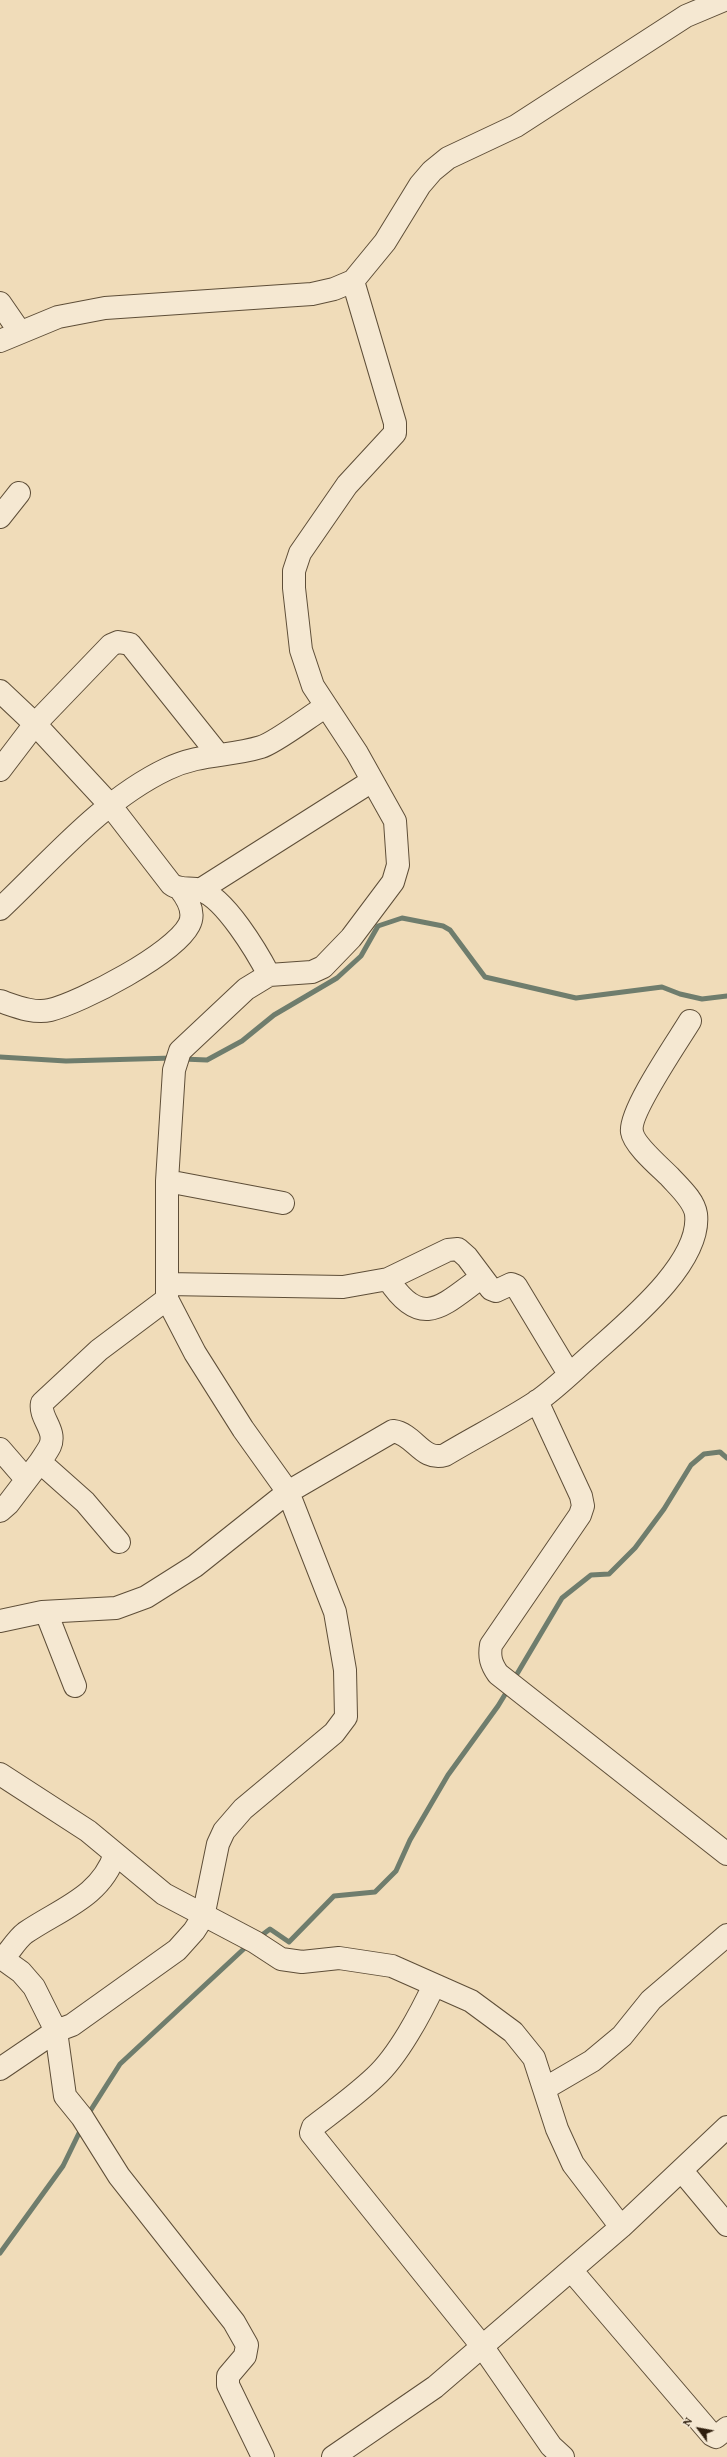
<!DOCTYPE html>
<style>
body{margin:0}
#map{position:relative;width:727px;height:2457px;overflow:hidden;background:#f0dcb9;font-family:Vollkorn,serif}
canvas{display:block}
.north{position:absolute;left:679px;top:2409px;width:40px;height:40px;-webkit-text-stroke:3px #f5e8d2;paint-order:stroke;rotate:302deg;font-size:11px;font-weight:700;line-height:16px;text-align:center;color:#2e1e0d}
.north::after{content:'';display:block;margin:auto;width:14px;height:18px;background:#2e1e0d;clip-path:polygon(50% 0,100% 100%,50% 72%,0 100%)}
</style>
<div id="map">
<canvas width="727" height="2457"></canvas>
<div class="north">N</div>
</div>
<script>
const c = document.querySelector('canvas').getContext('2d');
c.lineJoin = 'round';
function stroke(path, color, width, dash) { c.strokeStyle = color; c.lineWidth = width; c.lineCap = dash ? 'butt' : 'round'; c.setLineDash(dash || []); c.stroke(path); }
stroke(new Path2D(`
 M0 1057 66 1061 173 1058
 M183 1059 207 1060 242 1041 274 1015 337 978 361 956 378 926 402 918 443 926 450 930 485 977 576 998 662 987 680 994 702 999 727 996
 M514 1679 562 1598 591 1575 609 1574 635 1548 664 1509 691 1465 704 1454 720 1452 727 1458
 M258 1938 270 1929 289 1942 334 1896 375 1892 396 1871 410 1840 448 1775 498 1706 509 1688
 M87 2116 120 2064 248 1945
 M0 2253 63 2166 82 2127`), '#6f7d6d', 5);
const minor = new Path2D(`
 M0 303 20 332
 M0 341 58 317 105 308 312 294 334 289 353 281 385 242 420 185 432 171 448 158 516 126 686 16 724 0
 M0 517 19 493
 M0 691 35 724 110 805 171 884C180 891 190 887 200 890 225 898 257 952 269 975L246 989 180 1051 174 1070 167 1181V1299L195 1353 243 1429 288 1492 335 1612 345 1670 346 1717 334 1733 243 1809 224 1831 218 1844 203 1917 194 1931 177 1950 72 2025 56 2031 0 2069
 M0 770 35 724 111 645 118 642 130 644 217 753
 M200 890 372 781
 M0 909C52 860 102 800 167 769 200 753 228 757 261 747 275 743 310 716 325 707
 M269 975 312 972 323 967 351 938 393 882 398 865 395 821 357 753 313 686 301 650 294 588V571L300 553 347 485 395 433V423L353 281
 M0 1001C15 1006 34 1014 50 1010 82 1002 174 954 189 925 196 912 187 898 180 889
 M167 1181 283 1203
 M388 1279 448 1250 458 1249 467 1257 482 1277
 M167 1284 343 1287 388 1279C422 1332 444 1304 482 1277L491 1289 496 1291 511 1284 516 1286 569 1374
 M537 1401 581 1496 583 1506 580 1515 491 1645C489 1657 491 1664 498 1674L727 1854
 M0 1449 26 1479
 M0 1511 8 1504 40 1462
 M119 1542 85 1502 40 1462C43 1457 47 1452 50 1446 57 1430 39 1418 42 1403L99 1350 167 1299
 M46 1612 75 1686
 M0 1621 42 1612 116 1608 146 1597 195 1566 288 1492 393 1431C415 1434 422 1462 445 1455 475 1437 507 1421 536 1402 555 1389 572 1372 589 1357 623 1326 702 1264 696 1214 694 1200 679 1187 670 1177 660 1167 634 1145 632 1132 628 1113 678 1041 690 1021
 M0 1774 88 1831 164 1894 255 1942 281 1959 302 1962 339 1958 392 1966 471 2001 513 2032 534 2058 557 2129 573 2164 621 2227
 M0 1957 21 1972 34 1987 56 2031 65 2096 82 2117 119 2176 234 2322 247 2345 245 2356 228 2376V2385L263 2457
 M3 1959C10 1951 17 1939 25 1933 60 1909 101 1897 115 1854
 M434 1985C421 2013 398 2056 375 2077 356 2095 334 2111 313 2127L311 2133 482 2346 551 2446 563 2457
 M544 2089 592 2061 622 2036 651 2000 727 1935
 M682 2171 727 2225
 M571 2270 712 2435 716 2437 727 2428
 M333 2457 435 2387 621 2227 727 2127`);
stroke(minor, '#5e4e38', 24);
stroke(minor, '#f5e8d2', 22);
</script>
